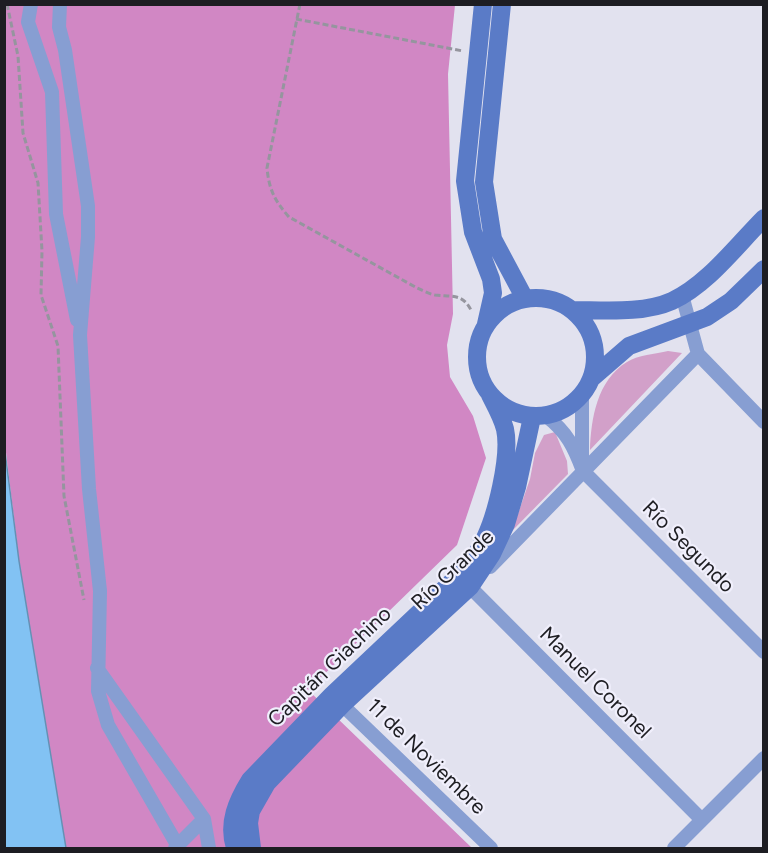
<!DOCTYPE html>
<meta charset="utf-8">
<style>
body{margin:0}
#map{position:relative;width:768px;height:853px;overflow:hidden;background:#e2e2ef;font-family:Figtree,sans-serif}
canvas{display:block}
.frame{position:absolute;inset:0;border:6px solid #1d1d22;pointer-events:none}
</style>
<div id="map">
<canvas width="768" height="853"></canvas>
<div class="frame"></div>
</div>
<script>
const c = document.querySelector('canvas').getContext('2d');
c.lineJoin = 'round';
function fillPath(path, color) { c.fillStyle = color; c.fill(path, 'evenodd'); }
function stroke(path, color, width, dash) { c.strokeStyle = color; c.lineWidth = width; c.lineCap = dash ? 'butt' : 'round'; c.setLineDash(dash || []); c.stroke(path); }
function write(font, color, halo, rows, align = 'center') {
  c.font = font + ' Figtree,sans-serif'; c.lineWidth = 4.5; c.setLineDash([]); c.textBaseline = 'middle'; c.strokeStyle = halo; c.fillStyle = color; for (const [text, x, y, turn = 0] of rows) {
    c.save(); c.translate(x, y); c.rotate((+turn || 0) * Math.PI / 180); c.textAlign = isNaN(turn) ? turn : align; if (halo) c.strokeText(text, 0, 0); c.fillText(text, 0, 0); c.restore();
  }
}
fillPath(new Path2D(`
 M668 351 682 353 590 450C591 419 597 380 627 362 637 355 656 354 668 351Z
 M555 432 567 461 568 474 512 531 530 479 535 453 544 435Z`), '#d2a0c9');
fillPath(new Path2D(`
 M4 5H455L448 74 453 314 447 345 450 377 473 416 486 458 457 545 308 690 472 848H66L19 561 5 444Z`), '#d187c4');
const water = new Path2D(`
 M4 444 19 561 66 848H5Z`);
fillPath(water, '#82c2f3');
stroke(water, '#6490b4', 1.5);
stroke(new Path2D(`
 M7 4 18 56 23 133 38 183 42 251 41 295 58 346 64 496 84 600
 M300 4 267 168C269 190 275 201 289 217L417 288C422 290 429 294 435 295 453 297 463 293 472 312
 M296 19 463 51`), '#95959e', 3, [6, 3]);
stroke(new Path2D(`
 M31 4 28 22 52 92 56 214 77 320
 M60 4 59 27 65 50 88 206V237L80 335 89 489 100 591 98 691 108 725 179 848
 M682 295 698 354 764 422
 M546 416C567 432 574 447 583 471L764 652
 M582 457V394
 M490 567 698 354
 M464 581 702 820
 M97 668 204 819 209 848
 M335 698 491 848
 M175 848 204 819
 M674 848 764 758`), '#879ed2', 14);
stroke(new Path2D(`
 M483 4 465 181 473 232 491 279 493 293 486 324
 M502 4 484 182 493 239 525 299
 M477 357a59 59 0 1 1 118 0a59 59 0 1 1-118 0Z
 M572 310C603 310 643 314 672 301 708 284 736 246 764 218
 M592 378 629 346 707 317 731 301 764 269
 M235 848C227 823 237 801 250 780L332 695 458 576C468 565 477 555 483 542 496 517 511 456 505 429 502 417 495 405 490 395
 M252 848 249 823 251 811 267 783 342 705 470 587 492 554 506 524 517 487 532 417`), '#5a7bc7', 18);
write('21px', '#1d1d22', '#f0effc', [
 ["Río Segundo",688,547,45],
 ["Río Grande",453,570,-44],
 ["Capitán Giachino",330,667,-44],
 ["Manuel Coronel",595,683,45],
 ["11 de Noviembre",426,757,44]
]);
</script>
